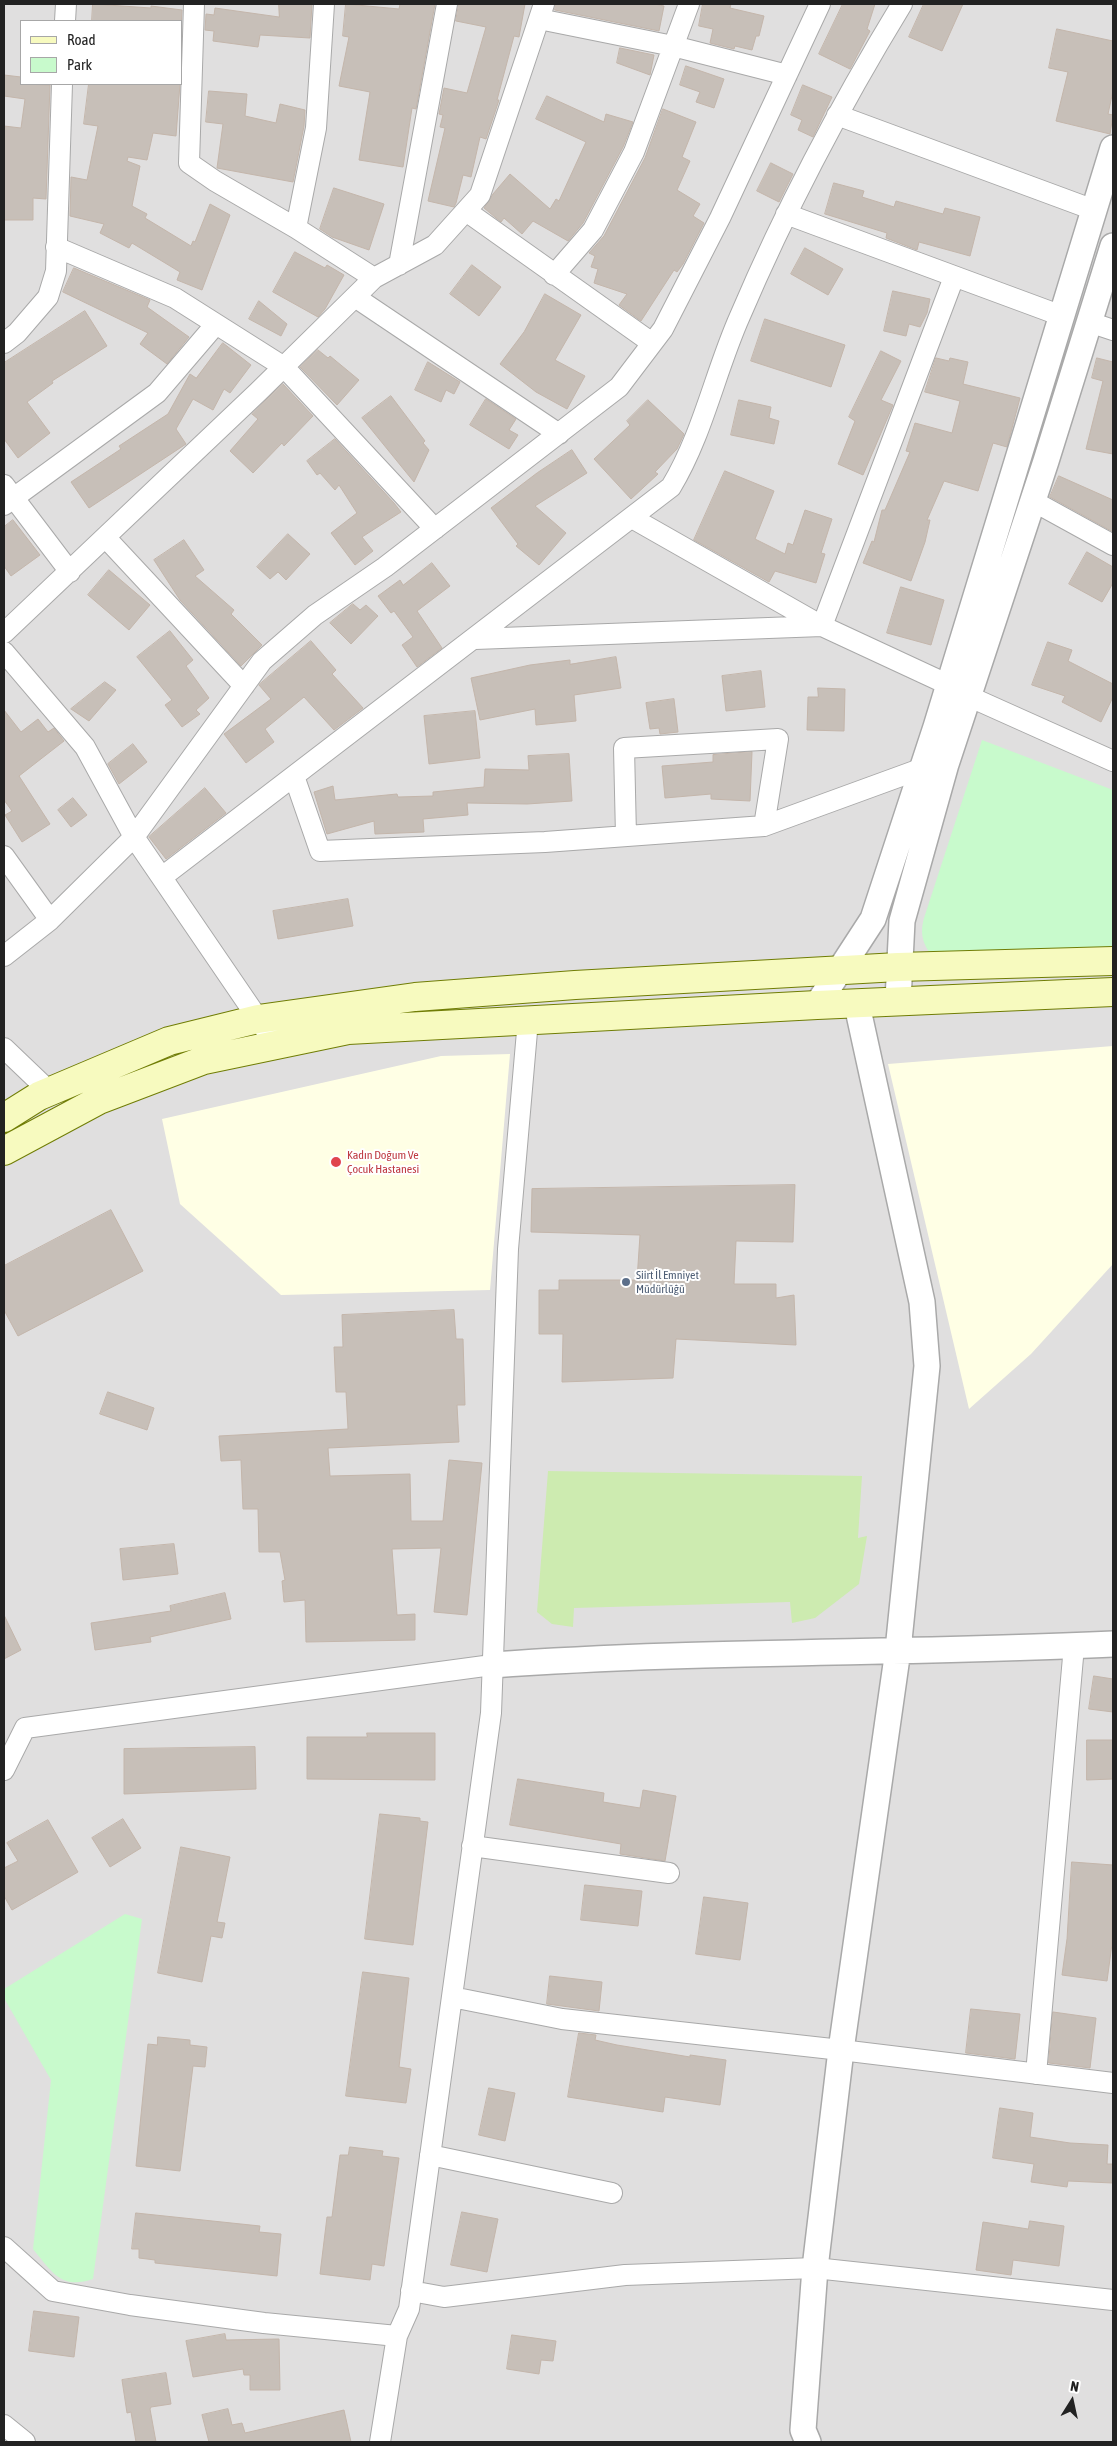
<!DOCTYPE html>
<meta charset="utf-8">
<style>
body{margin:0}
#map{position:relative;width:1117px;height:2446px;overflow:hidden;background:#f2efe9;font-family:"Asap Condensed",sans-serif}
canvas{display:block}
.frame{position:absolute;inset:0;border:5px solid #222;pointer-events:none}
.legend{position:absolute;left:20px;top:20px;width:162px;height:65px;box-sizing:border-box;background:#fff;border:1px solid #a7a7a7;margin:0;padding:6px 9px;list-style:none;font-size:15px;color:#222}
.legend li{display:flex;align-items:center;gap:10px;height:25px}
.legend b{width:25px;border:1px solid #a7a7a7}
.north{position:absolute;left:1047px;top:2376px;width:50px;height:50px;-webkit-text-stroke:4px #fff;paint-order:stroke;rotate:10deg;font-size:14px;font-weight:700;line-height:20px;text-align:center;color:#222}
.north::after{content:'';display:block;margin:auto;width:18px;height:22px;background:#222;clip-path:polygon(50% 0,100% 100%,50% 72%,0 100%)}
</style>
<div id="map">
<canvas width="1117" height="2446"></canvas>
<div class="frame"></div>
<ul class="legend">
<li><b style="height:6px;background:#f7fabf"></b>Road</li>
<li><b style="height:14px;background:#c8facc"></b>Park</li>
</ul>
<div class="north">N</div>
</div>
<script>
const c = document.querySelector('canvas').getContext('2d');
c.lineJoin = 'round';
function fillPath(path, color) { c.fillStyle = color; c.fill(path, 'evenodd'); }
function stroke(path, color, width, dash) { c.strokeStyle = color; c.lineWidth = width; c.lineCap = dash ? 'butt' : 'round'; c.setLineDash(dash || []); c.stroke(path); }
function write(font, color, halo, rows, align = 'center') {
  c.font = font + ' "Asap Condensed",sans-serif'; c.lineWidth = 4; c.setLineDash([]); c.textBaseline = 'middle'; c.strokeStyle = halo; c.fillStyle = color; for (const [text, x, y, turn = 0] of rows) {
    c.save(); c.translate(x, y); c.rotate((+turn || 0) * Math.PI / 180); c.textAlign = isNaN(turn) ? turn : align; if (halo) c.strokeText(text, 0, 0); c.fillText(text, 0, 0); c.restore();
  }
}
fillPath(new Path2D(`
 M4 4H1113V2442H4ZM21 21H181V84H21Z`), '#e0dfdf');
fillPath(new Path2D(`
 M1113 1046V1264L1031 1354 969 1409 888 1064Z
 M510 1054 490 1290 281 1295 180 1204 162 1119 441 1056Z`), '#ffffe5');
fillPath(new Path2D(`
 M548 1471 862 1476 858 1538 867 1536 859 1584 815 1618 792 1623 790 1602 574 1608 573 1627 552 1624 537 1612Z`), '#cdebb0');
fillPath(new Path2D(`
 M982 740 1113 790V953L935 960C924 946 919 936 924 918Z
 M125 1914 142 1919 93 2279C61 2290 52 2272 33 2249L51 2080 4 1998V1989Z`), '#c8facc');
const building = new Path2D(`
 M93 4 151 8V6L182 10 181 28V21H92Z
 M279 4H312L310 38 260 35 258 47 213 41 214 31 205 30 206 14 214 15 215 8 279 17Z
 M346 4 399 9 400 4H435L416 109 412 108 403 167 359 160 370 92 339 86 349 37 343 36Z
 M459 4H525L519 37 514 36 497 100H499L486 139 480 137 471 177 463 175 456 203 454 207 428 201 445 128 440 127 443 115 439 114 444 88 467 93 486 27 456 21Z
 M556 4H655L664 6 659 31 555 10Z
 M703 4H731L730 8 764 16 759 36H756L752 50 735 46 734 49 710 43 713 29 699 26Z
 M843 4H875L867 29 870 31 850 69 819 54Z
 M924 4H963L942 51 909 37Z
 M1057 29 1113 41V91L1108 114 1113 115 1110 134 1056 121 1068 72 1049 68Z
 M620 48 654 55 650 75 617 63Z
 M686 66 724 79 714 108 696 102 700 92 680 85Z
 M4 75 21 77V84L50 85 46 199 33 198V220H4V126L21 128 25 99 4 96Z
 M89 84H180L176 136 153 133 147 160 128 157 127 161 140 166 132 206 147 214 145 218 191 246 193 241 195 242 210 204 230 215 202 290 177 280 180 272 132 243 129 248 100 233 104 224 70 216 71 177 87 180 98 126 84 124Z
 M803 85 832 97 813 137 798 130 802 120 791 115Z
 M209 91 247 94 245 116 276 123 280 104 305 110 304 126 293 182 217 168 223 124 206 122Z
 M547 96 604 122 606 114 633 122 623 147 583 223 568 241 533 221 522 234 504 218 501 222 484 208 493 194 510 174 550 209 556 199 559 201 586 142 536 119Z
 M663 109 696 122 682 157 690 161 677 190 700 204 693 216 704 223 683 264 677 272 674 270 641 321 619 305 627 294 594 283 598 269 591 267 595 256 589 253 604 236 645 158Z
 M771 163 793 174 779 202 757 191Z
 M834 183 864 191 862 197 894 207 896 201 943 214 945 208 980 217 970 256 919 242 917 250 886 238 887 233 825 214Z
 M334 188 384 204 369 250 332 237 320 229Z
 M805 248 843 269 828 295 791 274Z
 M295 252 325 268 327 265 344 275 325 309 318 317 273 292Z
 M472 265 501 287 479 316 450 294Z
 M74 268 150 300 147 307 189 337 167 364 140 344 148 333 63 292Z
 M893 291 930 299 927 313 920 327 909 324 906 336 884 331Z
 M545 294 581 315 555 360 585 376 567 409 536 392 500 364 524 332Z
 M259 301 287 324 281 336 249 319Z
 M85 311 107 346 52 381 53 383 27 402 50 433 18 458 4 439V363Z
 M765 319 845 345 831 387 751 361Z
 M223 343 251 365 230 393 224 389 213 410 193 399 176 429 186 444 89 508 71 482 121 449 119 446 168 414 190 374 196 378Z
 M318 350 328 358 330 356 359 380 337 405 300 367Z
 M881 351 901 361 881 400 893 405 863 475 838 464 855 421 849 417Z
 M936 358 949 361 950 358 968 362 963 384 1020 398 1007 447 993 443 978 491 944 481 927 520H930L925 542 911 581 863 563 872 541 874 542 882 510H885L910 452 906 451 915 423 952 433 960 401 925 392Z
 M1097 358 1113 362V454L1086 449 1103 381 1092 378Z
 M428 362 460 382 454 394 446 390 441 402 415 390Z
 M283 384 313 416 284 446 282 443 253 473 230 451 258 419 252 414Z
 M391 396 425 441 423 443 429 450 414 482 362 418Z
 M486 399 516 419 509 430 518 435 509 449 470 425Z
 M648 400 684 434 677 449 655 472 658 474 631 499 594 459 630 425 627 421Z
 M739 400 771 407 769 418 779 421 774 444 731 435Z
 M335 439 394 503 401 512 362 537 373 551 355 565 331 533 357 513 339 485 335 490 320 473 317 475 307 461Z
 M572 450 587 473 535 506 566 533 539 565 516 546 518 544 491 508 537 473Z
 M725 471 774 491 755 539 785 554 788 543 793 545 805 510 832 519 821 553 825 554 816 583 775 571 769 582 694 540Z
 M1059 476 1113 500V532L1050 497Z
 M13 520 40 555 11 576 4 566V527Z
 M288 534 310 554 286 580 278 572 270 579 257 567Z
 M184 540 204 570 195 576 234 610 231 614 262 645 241 666 180 600 154 560Z
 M1087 552 1113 567V583L1102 602 1069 584Z
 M432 563 450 586 417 611 442 648 417 667 402 645 413 637 394 611 391 613 378 596 400 580 403 585Z
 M109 570 150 605 129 630 88 595Z
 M901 587 944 600 931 645 887 633Z
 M353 604 360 610 366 605 378 616 351 644 330 623Z
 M170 631 193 660 186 666 209 698 196 710 200 714 182 727 165 705 172 700 137 657Z
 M311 641 336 670 332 674 363 708 334 730 304 697 265 729 274 742 246 763 224 734 271 699 259 685Z
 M1048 642 1072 650 1068 661 1113 684V697L1101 722 1062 702 1065 696 1032 685Z
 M616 657 621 688 574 695 576 721 536 725 535 709 480 720 471 678 530 665 570 660V664Z
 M761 671 765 707 726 711 722 676Z
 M105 682 116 690 89 721 71 709Z
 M818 688 845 689 844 731 807 730 808 697H818Z
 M674 699 678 732 660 734 659 728 650 729 646 703Z
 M4 710 21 732 38 719 48 732 54 728 64 741 19 776 50 824 22 842 5 815 12 811 4 800Z
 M475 711 480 758 429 764 424 716Z
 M133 744 147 762 119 784 108 764Z
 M752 752 750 801 711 799V794L665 798 662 766 713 762V755Z
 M569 754 572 801 527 804 467 803 468 815 423 819 424 832 375 834 374 821 327 834 314 792 333 786 335 800 397 794 398 797 433 796V792L484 787 485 769 529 770 528 756Z
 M205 788 226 813 166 859 149 837Z
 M73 798 87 815 71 827 58 810Z
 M348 899 353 926 278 939 273 911Z
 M795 1185 793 1242 736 1241 734 1284H776V1298L794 1295 796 1345 676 1339 673 1378 562 1382 563 1334H539V1290H559V1280H637L640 1235 531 1232 532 1189Z
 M111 1210 143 1271 18 1336 4 1310V1266Z
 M454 1310 456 1339H463L465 1405H457L459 1442 328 1448 330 1476 410 1474 411 1521H443L449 1460 482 1463 467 1615 434 1612 441 1548 392 1549 397 1615 415 1614V1640L306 1642 305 1600 284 1602 282 1581 285 1580 280 1552H259L258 1509H243L241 1460 221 1461 219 1436 348 1429 346 1392H336L334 1347H343L342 1315Z
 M108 1392 154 1408 147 1430 100 1414Z
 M174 1544 178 1574 123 1580 120 1549Z
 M225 1593 231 1619 150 1637 151 1642 95 1650 91 1623 171 1611 170 1606Z
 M4 1615 21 1650 4 1659Z
 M1094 1676 1113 1679V1712L1089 1709Z
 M367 1733H435V1780L307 1779V1737H367Z
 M1087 1740H1113V1779L1087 1780Z
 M255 1747 256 1789 124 1794V1749Z
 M518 1779 604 1793 603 1802 640 1808 643 1790 676 1796 665 1861 620 1854 621 1844 510 1825Z
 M380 1814 420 1818V1821L428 1822 413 1945 365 1939Z
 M123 1819 141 1848 110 1867 92 1838Z
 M48 1820 78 1872 12 1910 4 1896V1868L18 1861 7 1843Z
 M181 1847 230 1857 217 1922 225 1923 222 1938 211 1936 202 1982 158 1973Z
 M1072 1862 1113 1865 1112 1944 1107 1981 1062 1975 1067 1939Z
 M585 1885 642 1891 638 1926 581 1920Z
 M704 1897 748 1903 740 1960 696 1954Z
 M363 1972 409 1978 399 2067 411 2069 406 2103 346 2096Z
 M550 1976 602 1982 599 2011 547 2004Z
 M971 2009 1020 2014 1015 2059 966 2053Z
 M1053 2012 1096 2018 1090 2068 1049 2063Z
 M579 2033 596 2035 595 2040 617 2045 690 2057V2055L726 2060 720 2105 665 2097 663 2112 568 2097Z
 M158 2037 190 2040V2045L207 2047 205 2067 193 2066 180 2171 136 2166 148 2044 157 2045Z
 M489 2088 515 2093 505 2141 479 2135Z
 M1000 2108 1033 2113 1030 2137 1070 2143 1108 2145 1107 2164H1113V2183L1068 2181 1067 2187 1031 2182 1034 2164 993 2158Z
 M350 2147 383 2151 382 2156 399 2158 384 2266 372 2264 370 2280 320 2274 327 2217H332L340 2155H348Z
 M462 2212 498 2219 487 2272 451 2265Z
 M136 2213 260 2226 259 2232 281 2234 277 2276 155 2263V2260L139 2258V2249H132Z
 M1030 2221 1064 2226 1059 2266 1013 2260 1011 2275 976 2270 983 2222 1028 2229Z
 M34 2311 79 2317 74 2357 29 2351Z
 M225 2334 226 2340 279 2339 280 2390H250V2375H244L243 2369 193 2377 186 2341Z
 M512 2335 556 2341 553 2361 541 2360 539 2374 507 2369Z
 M166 2373 171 2404 151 2407 150 2409 156 2442H136L131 2412 127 2413 122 2380Z
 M228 2409 232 2425 242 2423 245 2433 344 2410 351 2442H209L202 2415Z`);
fillPath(building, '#c7bfb8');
stroke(building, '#c4b6ab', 1);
const minor = new Path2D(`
 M194 4 189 163 215 181 296 228 374 278
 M539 19 673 46 787 75
 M65 21 66 4
 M837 115 1094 210
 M466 211 652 343
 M786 214 1062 316
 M296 228 316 128 324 4
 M56 247 175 298 284 367 435 529
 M399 265 447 4
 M554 275 593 230 634 152 689 4
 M355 297 559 434
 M1089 322 1113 330
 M4 343 17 333 48 297 56 271 62 84
 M4 485 70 572
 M1033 501 1113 545
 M4 505 157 393 216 324
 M632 518 822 626 949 685
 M106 538 244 686
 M822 626 954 277
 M4 633 258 392 374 278 435 245 480 195 544 4
 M475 639 822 626
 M4 652 85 747 134 837 276 1045
 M968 696 1113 761
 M294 776 320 851 545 842 764 826 923 768
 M626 836 624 748 778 739 764 826
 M4 856 50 920
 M162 877 671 487C703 434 715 372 740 316 786 208 841 104 902 4
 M4 956 50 920 134 837 262 661 315 615 385 567 619 387 663 329 720 218 820 4
 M4 1048 49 1091
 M4 1770 25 1728 492 1665
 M472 1846 669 1873
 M452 1997 562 2019 841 2050 1113 2083
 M1036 2074 1074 1646
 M430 2155 612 2193
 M4 2247 53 2291 130 2305 264 2323 397 2336 409 2309 491 1713 508 1249 528 1020
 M411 2291 444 2297 625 2275 815 2268 1113 2300
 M4 2425 25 2442
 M380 2442 397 2336`);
const tertiary = new Path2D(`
 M898 1000 902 921 946 764 1046 461 1113 246
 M817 1005 873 919 936 727 1113 148
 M492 1665C699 1650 906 1654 1113 1644
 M808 2442 803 2430 815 2268 841 2050 898 1650 927 1366 922 1302 857 1005`);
const secondary = new Path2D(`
 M4 1118 39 1096 169 1041 258 1019 415 997 575 985 898 967 1113 961
 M4 1151 99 1100 204 1060 348 1030 817 1005 1113 992`);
stroke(minor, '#a9a9a9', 22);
stroke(tertiary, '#a9a9a9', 28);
stroke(secondary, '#707d05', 30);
stroke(minor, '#fff', 20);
stroke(tertiary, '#fff', 25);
stroke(secondary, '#f7fabf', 28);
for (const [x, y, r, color] of [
 [336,1162,6,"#e0444e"],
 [626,1282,5,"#5c6f8a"]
]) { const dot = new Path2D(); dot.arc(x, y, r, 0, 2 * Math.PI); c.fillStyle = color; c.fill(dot); stroke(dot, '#fff', 2); }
write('12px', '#be3a42', '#fff', [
 ["Kadın Doğum Ve",347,1155],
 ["Çocuk Hastanesi",347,1169]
], 'left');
write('12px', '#4e5e75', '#fff', [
 ["Siirt İl Emniyet",636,1275],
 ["Müdürlüğü",636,1289]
], 'left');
</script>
